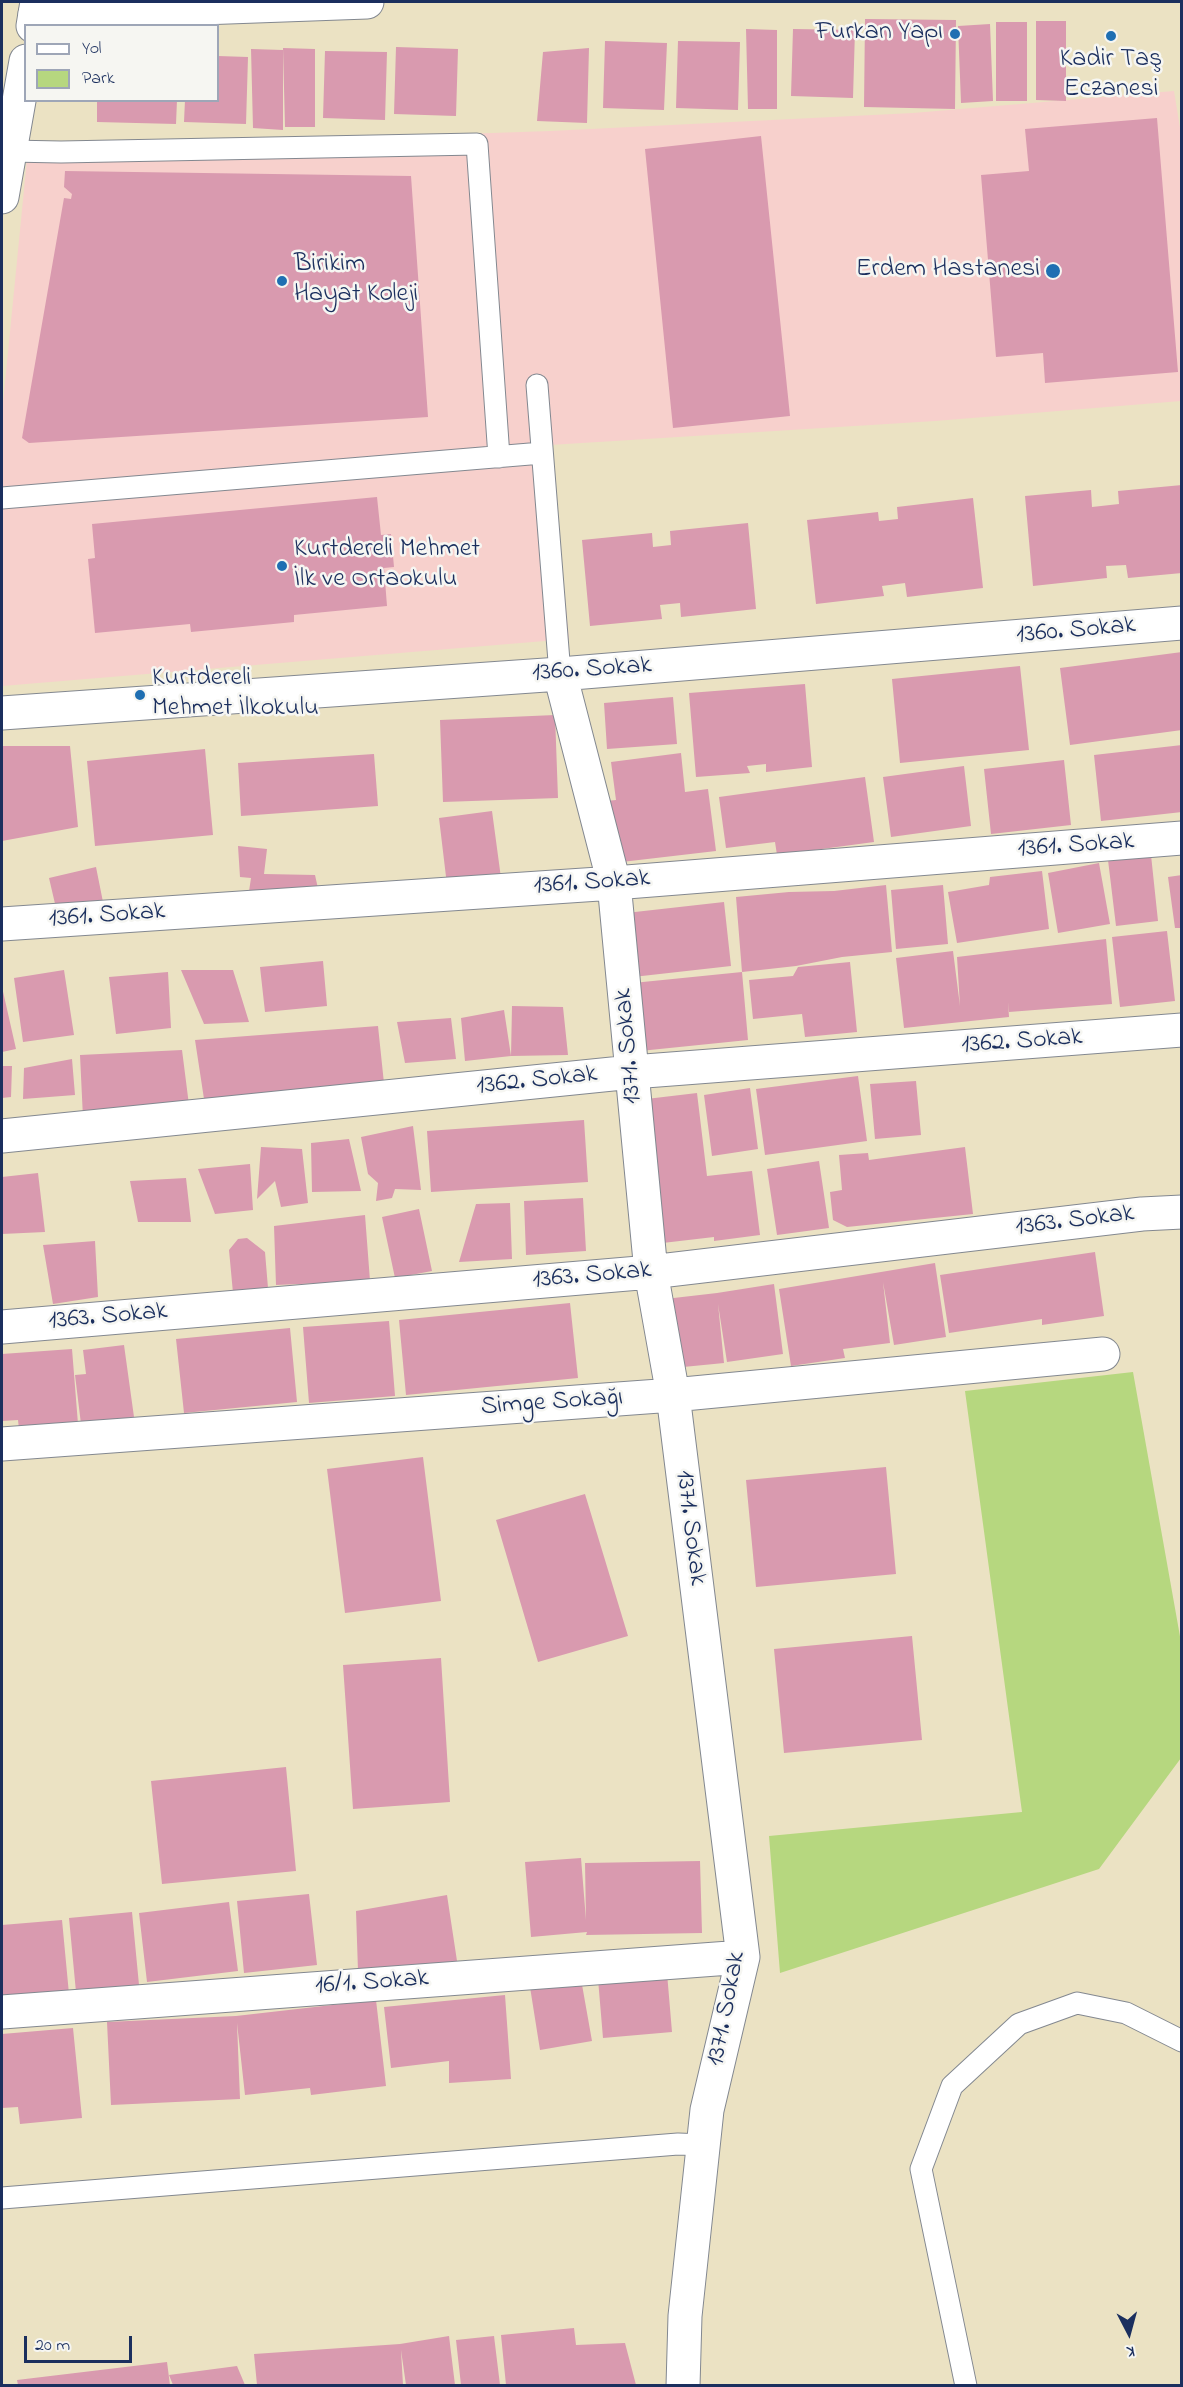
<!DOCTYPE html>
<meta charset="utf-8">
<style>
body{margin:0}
#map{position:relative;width:1183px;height:2387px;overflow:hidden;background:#ebe2c3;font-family:"Indie Flower",sans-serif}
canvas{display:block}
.frame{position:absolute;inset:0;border:3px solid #1b2f5e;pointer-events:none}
.legend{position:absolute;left:24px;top:24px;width:195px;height:78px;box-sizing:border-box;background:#f6f6f2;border:2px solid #9ea6b7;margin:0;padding:8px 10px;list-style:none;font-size:18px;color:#1b2f5e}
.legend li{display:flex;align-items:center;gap:12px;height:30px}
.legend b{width:30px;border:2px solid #9ea6b7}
.north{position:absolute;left:1099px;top:2303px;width:60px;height:60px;-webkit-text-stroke:4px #f6f6f2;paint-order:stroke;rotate:174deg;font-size:16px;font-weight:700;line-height:24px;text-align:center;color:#1b2f5e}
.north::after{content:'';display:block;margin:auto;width:21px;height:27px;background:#1b2f5e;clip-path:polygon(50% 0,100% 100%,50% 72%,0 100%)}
.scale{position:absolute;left:24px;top:2336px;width:108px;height:27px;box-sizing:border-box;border:3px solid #1b2f5e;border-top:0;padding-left:8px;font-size:18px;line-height:21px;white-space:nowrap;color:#1b2f5e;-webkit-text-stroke:4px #f6f6f2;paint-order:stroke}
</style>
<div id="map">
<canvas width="1183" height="2387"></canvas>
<div class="frame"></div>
<ul class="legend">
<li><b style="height:8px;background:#fff"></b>Yol</li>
<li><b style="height:16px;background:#b6d77f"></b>Park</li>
</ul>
<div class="north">K</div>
<div class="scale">20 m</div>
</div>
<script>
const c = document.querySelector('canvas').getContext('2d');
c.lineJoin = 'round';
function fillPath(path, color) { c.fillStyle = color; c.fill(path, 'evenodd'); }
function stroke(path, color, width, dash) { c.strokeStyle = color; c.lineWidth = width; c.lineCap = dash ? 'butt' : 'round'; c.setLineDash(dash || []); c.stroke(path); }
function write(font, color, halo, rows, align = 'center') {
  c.font = font + ' "Indie Flower",sans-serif'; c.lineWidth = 5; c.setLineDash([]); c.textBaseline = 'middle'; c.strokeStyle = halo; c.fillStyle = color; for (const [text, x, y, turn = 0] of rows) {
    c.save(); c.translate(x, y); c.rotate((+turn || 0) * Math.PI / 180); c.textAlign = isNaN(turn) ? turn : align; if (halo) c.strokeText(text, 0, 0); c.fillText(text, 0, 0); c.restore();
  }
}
fillPath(new Path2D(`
 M1174 91 1182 140 1181 401 935 421 550 445 569 639 2 686V413L28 149 550 131 913 113Z`), '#f7d0cc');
fillPath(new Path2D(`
 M1133 1372 1181 1642V1758L1099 1869 780 1973 769 1836 1022 1812 965 1391Z`), '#b6d77f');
fillPath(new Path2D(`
 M865 19 956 20 955 109 864 107Z
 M1036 21H1066V101L1036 100Z
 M996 22H1027V101H996Z
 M990 24 993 101 961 103 958 26Z
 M746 29 777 30V109H748Z
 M793 29 855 30 853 98 791 96Z
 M605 41 667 43 664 110 603 108Z
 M678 41 740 42 738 110 676 108Z
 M396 47 458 49 456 116 394 114Z
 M283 48 315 49V127H285Z
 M589 48 587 123 537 121 543 52Z
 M251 49 283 50V130L253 128Z
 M325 51 387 52 385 120 323 118Z
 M218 56 248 57 246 124 184 122 185 100H218Z
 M97 100H177L176 124 97 122Z
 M1157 118 1178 372 1045 383 1043 353 996 357 981 175 1029 171 1025 129Z
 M761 136 790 416 673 428 645 149Z
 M65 171 411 176 428 417 29 443 22 438 64 198 71 199 72 194 64 187Z
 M1182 485V573L1128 578 1126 565 1106 566 1107 578 1033 586 1025 496 1091 490 1092 507 1119 504 1118 491Z
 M377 497 381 535 391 534 394 567 384 568 387 606 294 615V622L191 632 190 624 95 633 88 559 95 558 92 524Z
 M973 498 983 588 907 597 905 583 882 586 884 596 816 604 807 520 878 512 879 521 898 519 897 507Z
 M748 523 756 609 681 617 680 603 660 605 662 619 590 626 582 540 652 533 653 547 671 545 670 531Z
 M1182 652V730L1070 745 1060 668Z
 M1020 666 1029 750 900 763 892 679Z
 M805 684 812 767 766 772V764L747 766 750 773 696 777 689 693Z
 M673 697 677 744 607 749 604 703Z
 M555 715 558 798 443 802 440 720Z
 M1182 745V812L1101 821 1094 755Z
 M2 746H70L78 827 2 841Z
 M205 749 213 835 95 846 87 761Z
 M681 753 685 792 708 789 716 851 613 863 606 801 616 800 611 762Z
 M374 754 378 806 241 816 238 763Z
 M1064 760 1071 825 991 834 984 769Z
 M964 766 971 826 891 837 883 777Z
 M865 777 874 842 777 855 775 842 726 848 719 797Z
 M492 811 501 878 447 885 439 818Z
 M238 846 267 849 264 874 315 875 319 893 248 898 251 878 240 877Z
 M1151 855 1158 921 1116 926 1108 860Z
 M1099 863 1110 924 1058 933 1048 873Z
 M96 867 104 907 56 908 49 878Z
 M1042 871 1049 929 957 943 948 892 989 885 990 877Z
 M1182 875V928H1175L1168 877Z
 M886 885 892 952 842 957 796 966 742 972 736 897 789 892 834 891Z
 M943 885 948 944 896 949 891 890Z
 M724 902 731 966 633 977 626 913Z
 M1167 931 1175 1001 1120 1007 1112 937Z
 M1106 939 1112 1004 1009 1012 1008 1002 1009 1017 904 1028 896 958 953 951 960 1006 957 957Z
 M323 961 327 1006 265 1012 260 967Z
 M850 962 857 1032 805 1037 802 1014 753 1019 749 980 793 976 798 967Z
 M64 970 74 1035 23 1042 14 978Z
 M181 970H233L249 1022 204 1024Z
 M168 972 171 1028 116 1034 109 977Z
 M742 972 748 1040 640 1051 633 983Z
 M2 987 16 1049 2 1052Z
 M512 1006 563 1007 568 1055 511 1056 465 1061 461 1018 504 1010 511 1056Z
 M451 1018 456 1059 405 1063 397 1022Z
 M378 1026 385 1093 206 1112 195 1040Z
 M182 1050 189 1105 83 1118 80 1055Z
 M72 1059 75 1095 23 1099 24 1068Z
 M2 1066H12L11 1097 2 1098Z
 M858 1076 867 1141 765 1155 756 1089Z
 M916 1081 921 1135 875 1139 870 1084Z
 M750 1088 758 1149 712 1156 704 1095Z
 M697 1093 707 1176 752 1171 760 1235 714 1241V1237L654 1244 638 1100Z
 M584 1120 588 1182 431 1192 427 1131Z
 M413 1126 421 1190 395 1189 392 1198 376 1201 378 1183 368 1174 361 1137Z
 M349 1139 361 1191 312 1192 311 1143Z
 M261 1147 302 1149 308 1203 281 1207 275 1181 257 1199Z
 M965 1147 973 1214 847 1227 833 1220 830 1192 842 1190 839 1155 868 1153 869 1160Z
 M819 1161 829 1228 777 1235 767 1169Z
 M250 1164 253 1210 215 1214 198 1169Z
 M38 1173 45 1232 2 1234V1177Z
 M186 1178 191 1222H138L130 1181Z
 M583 1198 586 1251 526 1255 524 1201Z
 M510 1203 512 1259 459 1262 476 1204Z
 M419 1209 432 1271 395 1278 382 1217Z
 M365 1215 370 1281 276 1285 274 1226Z
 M247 1238 265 1252 268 1288 233 1293 229 1250 238 1239Z
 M95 1241 98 1297 53 1304 43 1245Z
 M1095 1252 1104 1316 1042 1325V1319L949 1333 940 1275Z
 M935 1263 946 1337 894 1345 883 1282 890 1343 843 1349 845 1358 791 1366 779 1289Z
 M774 1284 783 1354 727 1362 718 1304 724 1363 673 1368 665 1299 717 1293Z
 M570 1303 578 1378 406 1395 399 1320Z
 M389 1321 395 1396 309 1403 303 1327Z
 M290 1328 297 1402 184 1413 176 1339Z
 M124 1345 134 1417 81 1424 75 1375 86 1374 83 1350Z
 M72 1349 78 1424 19 1429 18 1420 2 1421V1354Z
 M423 1457 441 1601 345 1613 327 1469Z
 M886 1467 896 1574 756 1587 746 1480Z
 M585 1494 628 1636 538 1662 496 1520Z
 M912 1636 922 1740 784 1753 774 1649Z
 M441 1658 450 1802 353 1809 343 1665Z
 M286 1767 296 1871 162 1884 151 1781Z
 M581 1858 586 1920 585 1863 700 1861 702 1933 586 1935 587 1932 531 1937 525 1862Z
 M309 1894 317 1965 244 1973 237 1901Z
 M447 1895 457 1961 358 1971 356 1911Z
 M229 1902 238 1971 147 1982 139 1913Z
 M132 1912 139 1985 76 1992 69 1918Z
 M62 1920 69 1994 2 2000V1925Z
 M667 1973 672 2032 603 2038 598 1979Z
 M581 1979 592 2041 540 2050 530 1987Z
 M505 1995 511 2079 449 2083V2061L391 2068 384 2007Z
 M376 2000 386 2086 311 2095 310 2088 245 2095 237 2023 240 2099 111 2105 107 2022 236 2016Z
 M73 2028 82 2118 20 2124 18 2107 2 2108V2034Z
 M574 2328 576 2345 625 2343 636 2385H506L501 2335Z
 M449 2336 455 2385H406L401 2350 403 2385H257L254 2354 400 2344Z
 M494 2336 500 2385H461L456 2340Z
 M167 2362 170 2385H18L17 2380Z
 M237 2366 245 2385H173L169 2375Z`), '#d99aaf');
const service = new Path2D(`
 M9 151 61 152 477 144 499 457
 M537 385 560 674
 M2 498 542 453
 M2 2198 678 2144 704 2145
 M966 2386 921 2169 952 2086 1019 2024 1077 2003 1126 2013 1182 2041`);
const minor = new Path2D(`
 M35 14 367 2
 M560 674 614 883 651 1272 673 1395 743 1957 707 2110 685 2316 683 2386
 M2 713 560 674 1182 623
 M2 924 614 883 1182 838
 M2 1136 632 1072 1182 1030
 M2 1327 651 1272 1142 1214 1182 1212
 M2 1444 673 1395 1103 1354
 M2 2012 743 1957`);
const tertiary = new Path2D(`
 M33 26 37 2
 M2 197 26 61`);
stroke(service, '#838890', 23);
stroke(minor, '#838890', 35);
stroke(tertiary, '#838890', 35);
stroke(service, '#fff', 21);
stroke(minor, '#fff', 33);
stroke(tertiary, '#fff', 33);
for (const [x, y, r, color] of [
 [955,34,6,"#1f6fb2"],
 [1111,36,6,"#1f6fb2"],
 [1053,271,8,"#1f6fb2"],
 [282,281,6,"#1f6fb2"],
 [282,566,6,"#1f6fb2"],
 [140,695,6,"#1f6fb2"]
]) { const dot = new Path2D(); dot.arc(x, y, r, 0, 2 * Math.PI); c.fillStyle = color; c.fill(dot); stroke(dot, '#f6f6f2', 2); }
write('26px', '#1b2f5e', '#f6f6f2', [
 ["Furkan Yapı",943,34,"right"],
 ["Kadir Taş",1111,61,"center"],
 ["Eczanesi",1111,91,"center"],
 ["Birikim",294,266],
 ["Hayat Koleji",294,296],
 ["Erdem Hastanesi",1040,271,"right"],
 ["Kurtdereli Mehmet",294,551],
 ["İlk ve Ortaokulu",294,581],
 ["Kurtdereli",152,680],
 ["Mehmet İlkokulu",152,710]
], 'left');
write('26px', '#1b2f5e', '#f6f6f2', [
 ["1360. Sokak",1076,632,-5],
 ["1360. Sokak",592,671,-4],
 ["1361. Sokak",1076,847,-4],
 ["1361. Sokak",592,884,-4],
 ["1361. Sokak",107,917,-4],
 ["1362. Sokak",1022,1043,-4],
 ["1371. Sokak",630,1046,-95],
 ["1362. Sokak",537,1082,-6],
 ["1363. Sokak",1075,1222,-7],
 ["1363. Sokak",592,1277,-5],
 ["1363. Sokak",108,1318,-5],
 ["Simge Sokağı",552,1404,-4],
 ["1371. Sokak",689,1528,83],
 ["16/1. Sokak",372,1984,-4],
 ["1371. Sokak",728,2009,-79]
]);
</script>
